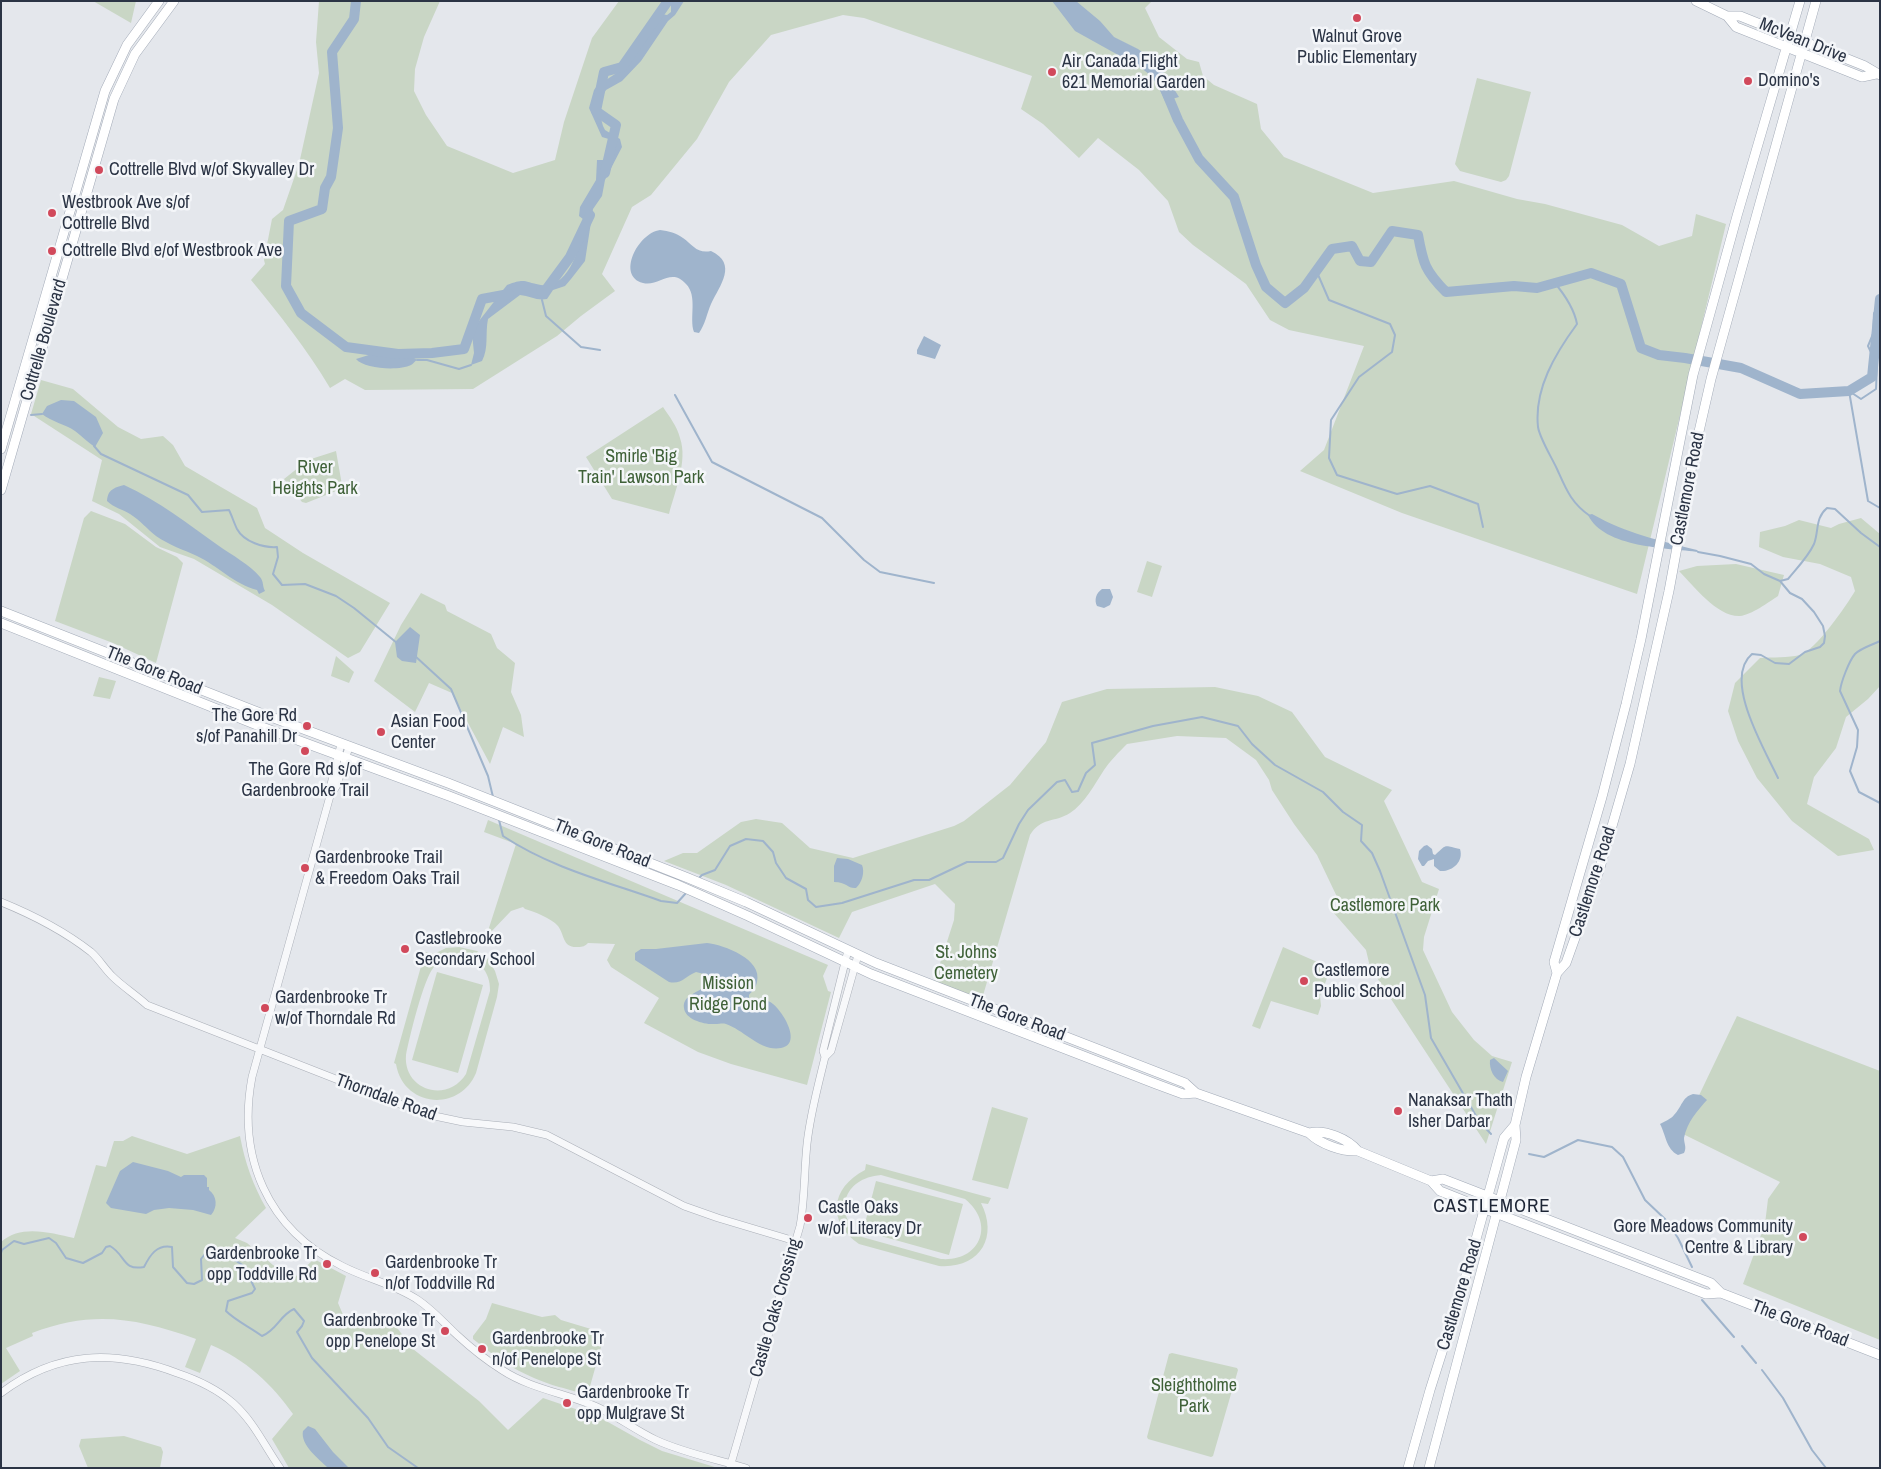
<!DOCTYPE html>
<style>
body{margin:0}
#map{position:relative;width:1881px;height:1469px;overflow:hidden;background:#e4e7ec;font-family:"Archivo Narrow",sans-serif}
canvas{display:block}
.frame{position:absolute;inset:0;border:2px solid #2b3445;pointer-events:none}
</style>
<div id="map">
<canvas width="1881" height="1469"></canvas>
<div class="frame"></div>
</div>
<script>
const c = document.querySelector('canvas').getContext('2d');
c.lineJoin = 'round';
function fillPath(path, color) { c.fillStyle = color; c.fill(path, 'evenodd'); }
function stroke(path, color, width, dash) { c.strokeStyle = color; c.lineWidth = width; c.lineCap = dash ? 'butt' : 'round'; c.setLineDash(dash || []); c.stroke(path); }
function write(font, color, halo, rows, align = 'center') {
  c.font = font + ' "Archivo Narrow",sans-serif'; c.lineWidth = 5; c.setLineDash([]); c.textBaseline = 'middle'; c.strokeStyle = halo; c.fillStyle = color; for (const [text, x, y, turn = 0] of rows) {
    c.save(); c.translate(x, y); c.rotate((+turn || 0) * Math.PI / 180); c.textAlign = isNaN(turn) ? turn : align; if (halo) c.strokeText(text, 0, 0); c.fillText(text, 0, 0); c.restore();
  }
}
fillPath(new Path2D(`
 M93 1H136L131 23Z
 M319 1H440L424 37 415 69 414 91 426 115 447 146 513 173 555 160 564 122 592 38 619 1H1152L1145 8 1159 37 1187 59 1199 62 1203 76 1214 85 1257 104 1261 129 1284 157 1373 193 1454 181 1517 199 1545 204 1622 225 1659 246 1692 236 1696 214 1726 224 1637 594 1402 513 1300 471 1324 450 1364 346 1289 330 1270 320 1246 284 1193 245 1179 232 1168 201 1139 170 1098 138 1079 158 1043 124 1021 109 1032 76 864 18 843 15 771 35 729 82 697 139 651 195 632 207 602 274 615 291 581 316 557 336 473 389 365 390 345 379 330 388C307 349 279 314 251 280L265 264 264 260 272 219 283 210 299 164 319 73 316 42Z
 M1477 78 1531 92 1509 176 1506 180 1501 182 1460 171 1455 164Z
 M41 380 73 389 118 427 141 439 163 436 173 445 185 466 257 508 265 528 303 553 390 603 360 652 348 658 272 605 194 559 160 547 119 514 92 501 102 460 31 414Z
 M663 407C669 416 677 426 680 438 688 461 675 491 669 514L612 499 586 457Z
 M336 451 342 485 341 489 306 503 302 502 284 479 308 460Z
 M91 511 125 524 156 547 177 557 183 563 156 663 113 643 55 621 84 518Z
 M1861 518 1880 534V686L1868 699 1846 717 1836 748 1814 777 1807 804 1869 839 1874 850 1838 856 1792 821 1757 778 1738 741 1728 711 1735 683 1760 658C1773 657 1788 658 1800 655 1815 651 1847 605 1855 591L1851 577 1820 564 1783 557 1759 547 1760 532 1785 526 1799 520 1831 528 1839 524Z
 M1147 561 1162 566 1152 597 1137 592Z
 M1736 564 1784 575 1778 596C1769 602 1751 615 1740 616 1717 617 1694 586 1679 571L1697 566Z
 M421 593 445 605 447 611 491 634 497 648 515 663 511 692 521 715 524 737 503 727 490 764 452 693 429 683 415 712 374 681 401 625Z
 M336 656 354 672 349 683 331 676Z
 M99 677 116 681 110 699 93 696Z
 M1215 687 1258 696 1292 712 1325 757 1392 790 1384 801 1422 882 1439 889 1424 937 1423 950 1452 1012 1474 1040 1492 1056 1512 1062 1486 1144 1370 967 1366 950 1333 912 1339 901 1317 855 1294 824 1272 790 1269 780 1256 760 1226 738 1177 736 1127 744C1119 752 1110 761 1104 770 1095 784 1084 804 1070 813 1054 823 1041 817 1030 835L982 999 934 982 954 920 955 904 935 884 852 912 839 938 726 885 664 861 683 853H697L741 822 756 819 782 823 810 848 853 858 954 826 964 821 1010 785 1046 742 1062 702 1107 689Z
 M488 820 828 965 823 976 828 991 831 992 807 1085 731 1064 698 1052 644 1023 659 998 611 967 607 960 615 944 588 943C585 946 583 947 578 947 562 948 565 935 558 926 551 918 535 912 525 909L523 907 511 911 489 934H487L516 844 484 832Z
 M459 947 477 951 488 959 495 971 499 984 497 997 476 1073C459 1113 403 1107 396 1064L394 1063 425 952 434 954 446 948ZM457 955C477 957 491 971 490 991L466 1074C447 1104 403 1090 406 1055 409 1039 424 977 434 967 440 959 448 956 457 955Z
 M1283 947 1331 968 1320 996 1321 1006 1318 1015 1271 1001 1260 1029 1252 1026Z
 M437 972 483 985 458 1073 412 1060Z
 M1737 1016 1880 1071V1340L1743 1284 1765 1224 1768 1199 1780 1182 1681 1133Z
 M992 1107 1028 1118 1008 1189 972 1180Z
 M132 1136 187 1154 240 1136C245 1163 253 1185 266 1208L235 1238 247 1243 273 1265 295 1277 314 1259 346 1276 338 1303 344 1317 354 1319 366 1317 395 1325 413 1349 479 1401 508 1430 543 1398 599 1417 640 1440 662 1451 718 1468H289L272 1439 293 1414C272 1384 245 1359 211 1345L200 1373 185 1367 196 1339C136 1318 93 1310 32 1333L33 1336 6 1348 20 1371 1 1384V1242C21 1224 51 1233 74 1238L96 1165 106 1167 114 1141H123Z
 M866 1164 991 1198 988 1204 981 1203C999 1238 979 1269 939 1266L859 1244C827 1222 830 1188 865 1170ZM881 1175 965 1199C996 1224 980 1262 941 1259L862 1237C832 1214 843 1178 881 1175Z
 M876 1181 963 1204 949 1255 863 1231Z
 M492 1303 542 1317 555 1315 561 1320 601 1332 603 1340 589 1390 586 1393C577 1393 568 1389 559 1387 523 1376 503 1363 473 1339V1336L486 1319Z
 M1172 1353 1237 1368 1238 1370 1213 1456 1211 1457 1148 1439 1147 1437 1169 1354Z
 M124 1436 161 1447 163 1452 160 1468H88L79 1446 81 1439Z`), '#c9d6c5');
fillPath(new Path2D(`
 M671 1H684L675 15 668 21 641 61 622 81 606 90 599 100V111L603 126 605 130 620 139 622 147 605 180 602 196 593 209 585 261 571 279 565 286 553 290 547 299C537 301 530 296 520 295L488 319C485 334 489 348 482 361L471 365 474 353 472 333 479 321 507 285C526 278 523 282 541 285 570 289 578 247 586 227L583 219 579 216 580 207 596 180 597 160H607L613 155 614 146 612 140 602 137 589 108 594 90 597 86 621 70 633 57 661 14 667 15 671 12Z
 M1052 1H1076L1100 21 1114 37 1138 49 1153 60 1164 73 1179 97 1165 101C1159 86 1147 64 1128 65L1120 56 1075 31Z
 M660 230C669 231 676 233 683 238 693 245 697 254 711 251 738 264 720 285 711 304 707 313 705 325 699 333L694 332C689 318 698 296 686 284 671 267 659 287 643 283 616 276 638 233 660 230Z
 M924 336 941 345 935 359 917 354V350Z
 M372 354 411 356 417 360C415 361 413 364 411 365 399 371 364 369 356 359Z
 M61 400 74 401 96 417 103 433 95 447C87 442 82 436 75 431 65 424 52 422 42 414L47 406Z
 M124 485C159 501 188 524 219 546 232 555 250 565 260 577 264 582 262 585 265 591L259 594 257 590C234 584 218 566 197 556 184 550 169 545 156 536 147 529 140 520 130 514 122 509 114 508 107 501 108 489 114 488 124 485Z
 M1592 514C1628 534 1658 540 1697 550L1699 552C1667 548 1604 548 1588 515Z
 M1102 589H1110L1113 597 1110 605 1104 608 1097 606C1094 600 1096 593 1102 589Z
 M410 627 420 635 416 663 402 661 397 657 395 642Z
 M1427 845 1432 849 1433 854 1435 855C1447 844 1443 845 1460 849 1464 862 1452 872 1440 871L1434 866V859L1428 861 1424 866H1422L1418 859 1419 851 1424 846Z
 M837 858 848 859 862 865C865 872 862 883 856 888 848 889 847 882 834 882V866Z
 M707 943C724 945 763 959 757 982 756 988 752 991 749 995V1000L755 1004 768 1001C779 1004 805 1044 781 1048 761 1052 744 1030 726 1024 722 1023 720 1024 715 1024 706 1025 685 1020 684 1008 682 995 699 993 706 985L707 979 704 974 696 972C686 976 681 985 669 982L635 960V953L641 949H656Z
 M1494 1058 1508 1071 1503 1082C1494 1080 1489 1069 1490 1060Z
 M1693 1094 1701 1095 1707 1100C1698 1110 1687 1122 1684 1138 1684 1144 1687 1147 1684 1153L1678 1155C1666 1149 1666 1135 1660 1124 1665 1121 1671 1119 1674 1115 1682 1107 1682 1097 1693 1094Z
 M133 1162 168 1171 181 1177 184 1175H204L207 1178V1187H209V1190C217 1196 218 1207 211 1215L193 1210 169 1208 154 1210 146 1214 111 1208 106 1203 120 1171Z
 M308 1426 315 1429 333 1452 349 1468H328C319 1459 300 1445 303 1431Z`), '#9fb4cc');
stroke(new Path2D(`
 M1316 270 1329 300 1390 324 1395 335 1392 352 1359 377 1331 420 1329 458 1337 475 1397 494 1430 486 1478 504 1483 527
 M1554 282C1565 295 1574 308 1577 324 1555 354 1534 389 1538 427 1540 439 1552 458 1557 469 1566 489 1571 503 1590 516
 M542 300 546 316 581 347 600 350
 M417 360H427L459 369 471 365
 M1849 391 1868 501 1880 508
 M1849 391 1861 399 1876 389 1877 365 1868 346 1873 334 1874 313 1880 305
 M675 395 712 462 822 518 864 560 880 572 934 583
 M31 415 42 414
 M94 446 101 454 188 495 202 512 229 510C232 516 234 523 237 529 244 542 264 548 277 547L278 557 273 574 282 585 305 584 336 596 354 608 397 643
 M1698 552 1720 556 1751 564 1764 574 1780 581 1790 593 1802 599 1814 612 1823 626 1825 636 1824 643 1820 647 1805 652 1789 664 1775 663 1761 655 1752 654C1722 679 1765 750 1778 778
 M1780 581 1788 579C1797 568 1808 557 1814 544 1819 531 1815 518 1827 508L1835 509 1861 533 1880 547
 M1880 641C1872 645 1861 648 1855 654 1849 661 1841 682 1840 691L1858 730 1857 747 1850 771 1859 792 1880 803
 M415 656 451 689 488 776 493 797
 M499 820 503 836C551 868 608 882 661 901L677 903 686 893
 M699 878 702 875 715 870 730 846 746 839 763 841 773 852 776 863 786 878 806 889 808 900 816 907 842 903 914 880H929L967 862H996L1003 858 1019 824 1028 810 1057 782 1065 780 1072 792 1078 791 1086 773 1095 765 1092 743 1153 726 1202 717 1238 726 1252 744 1275 765 1323 792 1343 812 1362 825 1361 841 1372 853 1380 871 1425 995 1431 1038 1479 1121 1491 1134
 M1529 1154 1544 1157 1578 1140 1612 1147 1623 1157 1645 1200 1665 1219 1678 1238 1692 1267
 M1 1253 2 1250 14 1241 24 1244 49 1238 56 1243 66 1258 83 1263 102 1253 106 1247 110 1246C126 1255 122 1271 144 1267 150 1255 157 1244 172 1247L173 1267 187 1283 194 1284 202 1280 201 1259 205 1254 230 1257 244 1266 255 1289 252 1293 228 1301 226 1311C236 1321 250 1327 262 1336 277 1330 280 1315 294 1309L304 1321 302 1326 297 1332 312 1358 368 1418 388 1447 418 1468
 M1702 1300 1734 1337
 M1742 1346 1756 1363
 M1762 1370 1783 1398 1812 1450 1826 1468`), '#9fb4cc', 2);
stroke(new Path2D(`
 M356 1 354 19 332 52 338 128 331 177 325 188 322 209 289 221 286 286 301 313 346 347 398 354 432 353 464 349 482 299 509 294
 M1165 89 1178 120 1199 159 1234 197 1256 265 1266 287 1285 303 1304 288 1332 249 1352 246 1360 261 1371 262 1392 231 1418 235C1423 263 1425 271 1446 292L1514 286 1537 288 1591 273 1621 284 1641 348 1659 355 1685 358 1741 368 1800 394 1849 391 1872 377 1880 299
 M605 173 616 125 596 111 604 72 622 67 668 1
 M541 291H545L570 257 590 215`), '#9fb4cc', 10);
const minor = new Path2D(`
 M349 747 337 785 330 796 252 1077C237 1157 267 1229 342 1266 367 1279 394 1284 418 1300 433 1310 444 1323 457 1335 471 1348 486 1360 502 1370 531 1389 565 1393 597 1407 617 1416 635 1430 656 1440 684 1453 716 1459 746 1468
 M330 795 331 784 341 744
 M1 902C33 915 64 931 91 952 99 959 104 968 112 976 122 986 136 995 147 1005L425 1114 463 1122 513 1127 547 1135 684 1206 718 1218 795 1241
 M825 1057 831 1051 858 955
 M1 1393C57 1351 113 1349 177 1373 198 1380 217 1389 233 1403 254 1422 264 1445 280 1468
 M730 1467 800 1226C805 1199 804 1172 807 1144 810 1115 818 1086 825 1057L823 1051 848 950`);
const major = new Path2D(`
 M1696 1 1727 16H1740L1865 66 1880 75
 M1727 16 1736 27 1862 77 1876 74
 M1 449 105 91 127 45 159 1
 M1 490 114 99 135 54 174 1
 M1 611 255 711 448 783 688 878 746 902 876 963 1185 1083 1196 1093 1309 1133C1320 1144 1342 1152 1358 1151L1431 1181 1440 1191 1475 1205 1706 1294 1721 1293 1880 1355
 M1 623 262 727 449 796 678 885 748 916 871 974 1156 1084 1183 1094 1196 1093
 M1557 973 1554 962 1602 797 1626 704 1641 639 1693 375 1737 216 1800 1
 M1309 1133C1325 1129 1348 1139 1358 1151
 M1431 1181 1443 1179 1711 1283 1721 1293
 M1408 1468 1430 1390 1463 1286 1504 1138 1515 1125
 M1429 1468 1516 1140 1515 1125 1526 1077 1557 973 1566 963 1599 871 1630 764 1669 591 1695 449 1711 379 1816 1`);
stroke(minor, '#a9aeb7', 8);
stroke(major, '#a3abb8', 10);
stroke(minor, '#f7f8fa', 7);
stroke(major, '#fff', 9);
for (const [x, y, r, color] of [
 [1357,18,5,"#d1495b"],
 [1052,72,5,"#d1495b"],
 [1748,81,5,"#d1495b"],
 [99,170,5,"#d1495b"],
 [52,213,5,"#d1495b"],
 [52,251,5,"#d1495b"],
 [307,726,5,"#d1495b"],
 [381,732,5,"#d1495b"],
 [305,751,5,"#d1495b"],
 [305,868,5,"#d1495b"],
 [405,949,5,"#d1495b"],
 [1304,981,5,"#d1495b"],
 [265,1008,5,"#d1495b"],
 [1398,1111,5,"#d1495b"],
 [808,1218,5,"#d1495b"],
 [1803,1237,5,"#d1495b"],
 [327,1264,5,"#d1495b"],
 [375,1273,5,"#d1495b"],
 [445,1331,5,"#d1495b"],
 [482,1349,5,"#d1495b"],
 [567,1403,5,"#d1495b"]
]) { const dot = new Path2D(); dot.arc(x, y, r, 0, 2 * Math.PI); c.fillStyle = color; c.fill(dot); stroke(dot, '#f4f6f9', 2); }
write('18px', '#2b3445', '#f4f6f9', [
 ["Walnut Grove",1357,37,"center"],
 ["Public Elementary",1357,58,"center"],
 ["Air Canada Flight",1062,62],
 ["621 Memorial Garden",1062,83],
 ["Domino's",1758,81],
 ["Cottrelle Blvd w/of Skyvalley Dr",109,170],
 ["Westbrook Ave s/of",62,203],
 ["Cottrelle Blvd",62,224],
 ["Cottrelle Blvd e/of Westbrook Ave",62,251],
 ["The Gore Rd",297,716,"right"],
 ["s/of Panahill Dr",297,737,"right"],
 ["Asian Food",391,722],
 ["Center",391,743],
 ["The Gore Rd s/of",305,770,"center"],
 ["Gardenbrooke Trail",305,791,"center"],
 ["Gardenbrooke Trail",315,858],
 ["& Freedom Oaks Trail",315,879],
 ["Castlebrooke",415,939],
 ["Secondary School",415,960],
 ["Castlemore",1314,971],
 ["Public School",1314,992],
 ["Gardenbrooke Tr",275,998],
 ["w/of Thorndale Rd",275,1019],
 ["Nanaksar Thath",1408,1101],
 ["Isher Darbar",1408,1122],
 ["Castle Oaks",818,1208],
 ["w/of Literacy Dr",818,1229],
 ["Gore Meadows Community",1793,1227,"right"],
 ["Centre & Library",1793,1248,"right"],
 ["Gardenbrooke Tr",317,1254,"right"],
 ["opp Toddville Rd",317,1275,"right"],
 ["Gardenbrooke Tr",385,1263],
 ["n/of Toddville Rd",385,1284],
 ["Gardenbrooke Tr",435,1321,"right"],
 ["opp Penelope St",435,1342,"right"],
 ["Gardenbrooke Tr",492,1339],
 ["n/of Penelope St",492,1360],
 ["Gardenbrooke Tr",577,1393],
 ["opp Mulgrave St",577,1414]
], 'left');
write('18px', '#2b3445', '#f4f6f9', [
 ["McVean Drive",1803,41,22],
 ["Cottrelle Boulevard",44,340,-74],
 ["Castlemore Road",1688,489,-79],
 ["The Gore Road",154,671,22],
 ["The Gore Road",602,844,22],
 ["Castlemore Road",1593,882,-72],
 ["The Gore Road",1017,1018,21],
 ["Thorndale Road",386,1098,20],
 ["Castlemore Road",1460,1295,-73],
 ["Castle Oaks Crossing",776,1308,-74],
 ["The Gore Road",1800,1324,21]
]);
write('18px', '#3f6138', '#f4f6f9', [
 ["Smirle 'Big",641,457],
 ["Train' Lawson Park",641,478],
 ["River",315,468],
 ["Heights Park",315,489],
 ["Castlemore Park",1385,906],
 ["St. Johns",966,953],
 ["Cemetery",966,974],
 ["Mission",728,984],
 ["Ridge Pond",728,1005],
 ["Sleightholme",1194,1386],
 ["Park",1194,1407]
]);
c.letterSpacing = '1px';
write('19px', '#1d2536', '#f4f6f9', [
 ["CASTLEMORE",1492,1207]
]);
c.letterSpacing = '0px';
</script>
